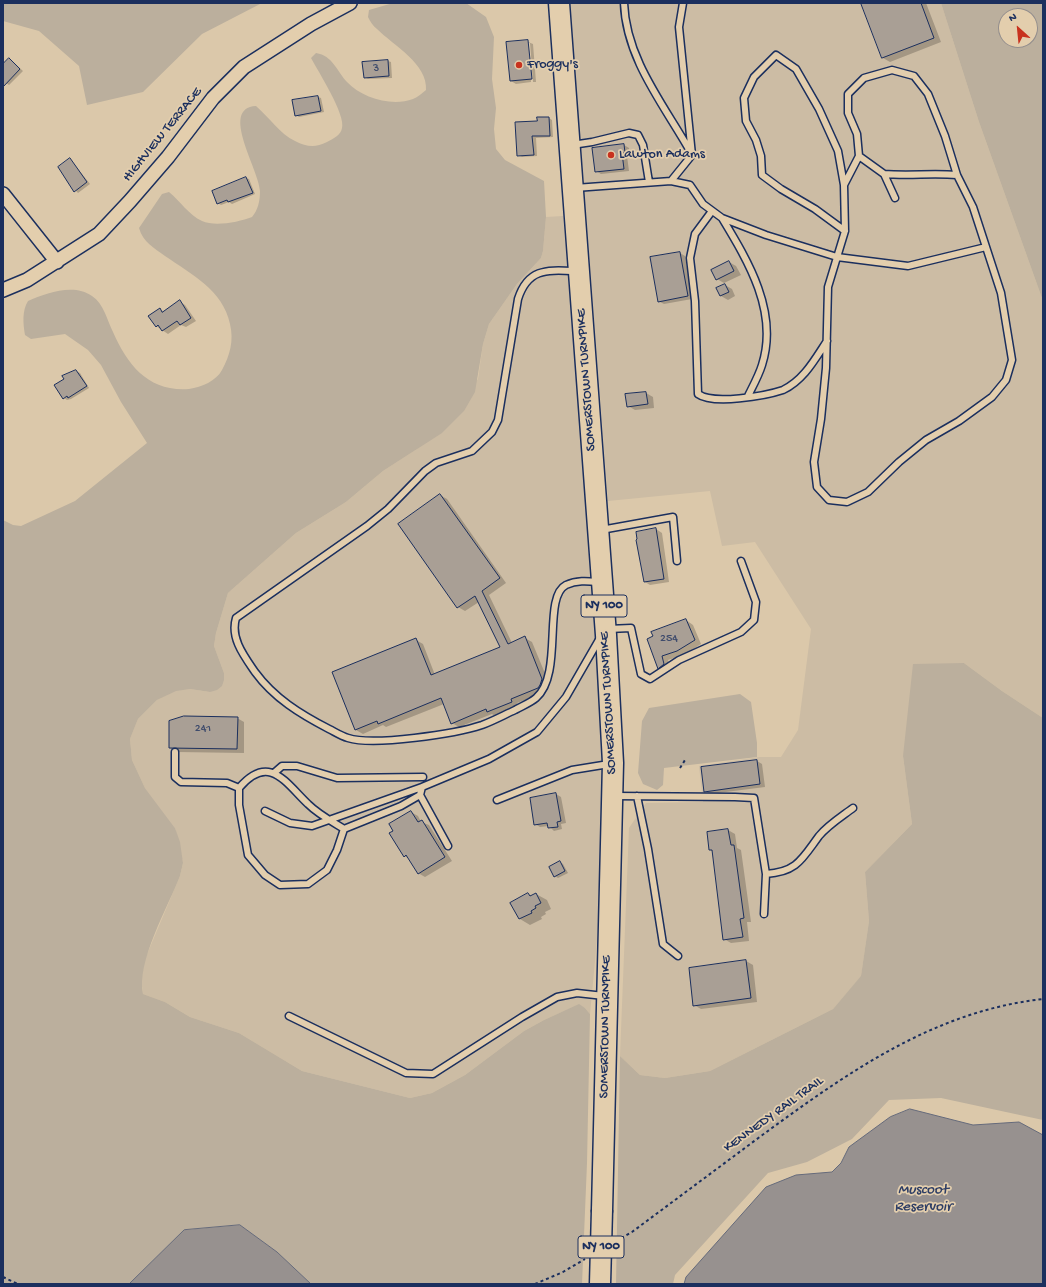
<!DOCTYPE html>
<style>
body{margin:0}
#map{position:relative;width:1046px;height:1287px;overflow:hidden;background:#dbc8aa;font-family:"Gochi Hand",sans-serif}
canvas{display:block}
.frame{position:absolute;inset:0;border:4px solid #1b2f5e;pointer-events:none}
.north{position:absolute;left:998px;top:8px;width:40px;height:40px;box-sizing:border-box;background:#e3cead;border:1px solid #938e8d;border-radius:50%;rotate:333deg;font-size:11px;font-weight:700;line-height:16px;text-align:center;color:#1b2f5e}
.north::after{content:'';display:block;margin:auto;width:14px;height:18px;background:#c8321e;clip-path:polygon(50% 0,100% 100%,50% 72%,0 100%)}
</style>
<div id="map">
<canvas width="1046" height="1287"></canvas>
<div class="frame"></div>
<div class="north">N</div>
</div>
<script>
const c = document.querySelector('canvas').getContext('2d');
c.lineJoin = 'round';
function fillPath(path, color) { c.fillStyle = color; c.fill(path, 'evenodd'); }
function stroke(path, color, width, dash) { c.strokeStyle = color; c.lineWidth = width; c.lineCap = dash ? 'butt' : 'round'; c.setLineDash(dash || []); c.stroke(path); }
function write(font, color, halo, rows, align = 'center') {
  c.font = font + ' "Gochi Hand",sans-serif'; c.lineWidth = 3.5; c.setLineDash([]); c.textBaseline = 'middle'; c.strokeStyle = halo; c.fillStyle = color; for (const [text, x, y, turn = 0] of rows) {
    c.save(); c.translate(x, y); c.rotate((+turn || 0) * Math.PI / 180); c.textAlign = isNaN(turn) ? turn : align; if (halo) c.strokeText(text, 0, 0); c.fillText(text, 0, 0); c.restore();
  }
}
fillPath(new Path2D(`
 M570 3H941L979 122 1043 301V718L1002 691 964 663 903 756 912 824 865 872 869 921 861 977 833 1009 710 1071 665 1078 640 1075 620 1056 629 828 646 803 703 802 699 766 760 757H781L798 730 811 629 755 542 722 546 710 491 608 501Z
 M563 216 596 620 603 790 597 940 590 1014 585 1008 578 1005 544 1020 524 1031 465 1075 432 1093 410 1098 302 1071 239 1033 190 1017 165 1002 143 994 141 979 145 959 180 876 183 863 175 828 145 788 132 760 130 739 138 719 157 700 176 690 190 689 210 692 224 673 214 646 216 633 228 593 296 533 346 502 383 471 417 449 478 379 483 344 489 324 517 284 541 258 543 251 546 217Z`), '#ccbca4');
fillPath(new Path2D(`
 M3 3H262L202 34 143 92 87 105 79 66 39 31 3 21Z
 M393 3H466L486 17 494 37 492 79 496 108 494 129 496 149 505 160 544 181 546 217 543 251 541 258 517 284 489 324 483 344 475 392 464 411 442 433 383 471 346 502 296 533 228 593 216 633 214 646 224 673V680L222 686 217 690 210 692 190 689 176 691 157 700 138 719 130 739 132 760 145 788 175 828 180 842 183 863 180 876C168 907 136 962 143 994L165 1002 190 1017 239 1033 302 1071 410 1098 432 1093 465 1075 524 1031 544 1020 579 1004 585 1008 590 1014 587 1163 582 1284H311L277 1252 240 1225 184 1230 129 1284H3V520L13 525 21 526 75 501 147 443 121 402 101 365 88 350 65 334 31 339 25 335C23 323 22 311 28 301 46 293 74 283 92 296 104 304 107 320 113 332 128 366 149 392 189 389 202 387 216 381 222 370 230 355 234 341 230 324 223 290 191 274 165 256 154 248 143 242 139 228L162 194 169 192C180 201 189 215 202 221 215 227 239 222 252 217 258 210 260 201 260 191 259 169 219 108 256 106 269 117 280 134 295 141 307 147 315 148 327 142 333 139 341 135 342 128 346 115 318 71 311 58L316 53C333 56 336 70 347 82 362 98 392 107 413 99 418 97 422 93 426 90 428 64 393 45 377 29 373 26 370 21 368 17L369 10Z
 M941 3H1043V301L979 122ZM1006 16H1030V40H1006Z
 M964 663 1002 691 1043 718V1120L941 1098 889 1100 852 1139 807 1162 768 1173 675 1275 673 1284H616L620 1056 640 1075 665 1078 710 1071 833 1009 861 976 869 921 865 872 912 824 903 756 913 664Z
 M740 694 751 702 757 743V757L664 768 663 785 657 790 643 784 638 773 642 721 649 708Z`), '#bbaf9d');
const water = new Path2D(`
 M910 1109 973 1125 1019 1122 1043 1135V1284H684L686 1277 766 1187 796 1175 832 1172 841 1163 849 1147 890 1117Z
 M240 1225 277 1252 311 1284H129L184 1230Z`);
fillPath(water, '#97918f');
stroke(water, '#656a7b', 1);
fillPath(new Path2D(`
 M862 3H926L941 42 890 62 883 58Z
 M528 42 533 44 536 82H533L530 43H528L531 82 516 84 511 81 508 43Z
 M10 59 23 71 9 85 3 81V66Z
 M388 61 391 62 392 78 368 79 364 77Z
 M318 97 321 98 324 112 299 117 296 115 293 101Z
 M549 118 552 120 553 137 536 138 537 156 522 157 518 155 538 122Z
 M624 145 629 148 630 156H627L629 171 601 174 596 171Z
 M70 159 90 184 78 193 66 180Z
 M246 178 249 179 255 194 232 204 229 202 221 205 218 203Z
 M680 253 685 256 692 299 664 304 658 301Z
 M729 262 736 266 741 275 724 283 717 279Z
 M725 285 732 289 735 296 728 300 721 296 717 289Z
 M180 302 185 305 196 321 186 327 181 325 168 334 156 326 160 309 164 312Z
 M76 371 80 373 89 388 71 399 67 400 64 398Z
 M646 393 653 397 654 408 635 410 628 406 626 395Z
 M440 495 447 499 506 583 489 595 512 643 525 638 532 642 549 683 545 692 517 703 518 706 495 716 492 714 459 727 452 723 444 704 386 727 383 725 363 734 356 730 333 673 416 640 423 644 435 675 501 648 479 602 465 611 458 607Z
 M656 529 662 533 669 582 650 585 645 582Z
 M686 620 693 625 701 644 684 655 668 660 671 668 665 672 658 668 648 639Z
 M237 718 244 722V753L177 752 170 748Z
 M757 761 762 764 765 787 710 794 705 791Z
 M556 794 561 797 566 823 561 824 562 829 554 831 549 826 540 827 535 824Z
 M411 812 418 816 421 822 429 825 452 861 425 877 418 873 410 859 404 856 395 831Z
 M728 830 735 834 737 848 741 850 751 922H747L749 941 731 943 724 939 713 851 710 850 708 833Z
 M560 862 563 864 568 873 558 878 555 876Z
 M528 894 532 896 536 894 547 900 551 909 545 912 546 914 541 917 542 919 530 925 520 919 512 903Z
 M746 961 753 965 757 1002 701 1009 694 1005Z`), '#0003');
const building = new Path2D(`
 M861 3H921L934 38 882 58Z
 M528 40 532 79 510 81 506 42Z
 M9 58 20 69 3 87V64Z
 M388 60 389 76 364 78 362 62Z
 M318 96 321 111 295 116 292 100Z
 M537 117H549L550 136H532L534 155 517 156 515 122 537 121Z
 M624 144 625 153H622L624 169 595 172 592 148Z
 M70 158 87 182 74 192 58 167Z
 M246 177 253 193 228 202 227 200 217 204 212 191Z
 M680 252 688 296 658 302 650 257Z
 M729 261 734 271 716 280 711 270Z
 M725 284 729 292 720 296 716 288Z
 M180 300 191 318 180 325 177 321 162 331 158 325 156 327 148 316 160 308 162 312Z
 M76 370 87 386 68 398 67 396 63 399 54 385 64 379 62 376Z
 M646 392 648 404 627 407 625 394Z
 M440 494 500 578 482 591 508 644 525 636 542 679 540 685 538 688 511 699 512 702 487 712 486 709 451 724 441 698 378 724 377 721 355 730 332 672 416 638 431 675 500 647 475 596 457 608 398 524Z
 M656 528 664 579 644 582 636 540 637 539 636 532Z
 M686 619 695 640 677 651 662 656 664 664 658 669 647 639 653 636 651 632Z
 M184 716 238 717 237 749 169 748V721Z
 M757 760 760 784 704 792 701 767Z
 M556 793 561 821 557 822 558 827 548 828 547 823 534 825 530 798Z
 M411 811 418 822 422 820 445 857 418 874 406 855 404 857 389 833 393 831 389 824Z
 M728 829 731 845H734L744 918 740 919 743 937 723 940 712 850H709L707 832Z
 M560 861 565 871 554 877 549 867Z
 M528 893 530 896 536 893 541 903 535 906 536 908 531 911 532 913 519 919 510 903Z
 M746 960 751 998 693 1006 689 968Z`);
fillPath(building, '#a99f95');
stroke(building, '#1b2f5e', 1);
const lane = new Path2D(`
 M624 3C626 59 664 105 690 151
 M892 70 914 76 928 94 945 136 957 175 973 207 1001 293 1012 360 1006 380 992 397 959 421 926 440 899 462 868 492 847 502 829 500 817 487 814 462 821 419 826 368 828 287 845 231 844 185 859 156 857 134 848 113V94L864 78Z
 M572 145 592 142 629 133 638 135 643 145 649 182
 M859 156 884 174 895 198
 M884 174C909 176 932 173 957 175
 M671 181 692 155 679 27 683 3
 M844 185 838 151 819 109 796 69 776 55 754 77 744 98 746 121 756 140 761 156 762 175 781 189 815 209 845 231
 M575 188 671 181 690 185 703 204 722 218 766 235 837 257 908 266 986 247
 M712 211 695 234 690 258 695 301 698 394C713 405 765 396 783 390 804 380 815 359 827 341
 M722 218C748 261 779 312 762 365 759 375 753 386 748 396
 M575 271C547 270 528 268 518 299L498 420 492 432 472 451 436 463 425 471 388 509 367 526 236 618C230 638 244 656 255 672 274 698 300 714 329 729 335 732 341 736 348 738 374 746 455 734 482 725 493 721 504 715 515 710 522 706 530 703 536 698 564 674 542 597 566 585 577 580 587 581 599 582
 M601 530 673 517 677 561
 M608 629 631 628 641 674 650 679 679 660 741 632 754 620 756 602 741 561
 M175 752V777L181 782 227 783 239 788
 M274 773 282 766H297L337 778 423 777
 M614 796 735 797 754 798 766 874 764 914
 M637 796 648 849 663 944 678 956
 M497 800 572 770 609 764
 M265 811 290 823 312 826 422 787
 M344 829 337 850 327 870 308 884 280 885 265 875 248 855 239 805V788C269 753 285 782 308 804 318 814 331 821 344 829L401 806 420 795
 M448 846 420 795 422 787 489 759 537 732 566 697 600 638
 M766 874C797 872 802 859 819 836 828 825 841 817 853 808
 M289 1016 406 1073 433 1074 522 1017 557 997 577 993 604 996`);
const street = new Path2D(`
 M3 194 57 262
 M3 290 27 280 99 234 130 201 168 157 213 98 244 67 311 24 350 3`);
const primary = new Path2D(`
 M559 3 606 635 613 763 602 1210`);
stroke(lane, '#1b2f5e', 9);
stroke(street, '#1b2f5e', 16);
stroke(primary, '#1b2f5e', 23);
stroke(new Path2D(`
 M680 768 685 760
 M616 1241 632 1232C675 1200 718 1168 761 1136 847 1073 934 1011 1043 999
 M3 1277 18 1284
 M535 1284 563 1272 585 1259`), '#1b2f5e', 2, [3, 3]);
stroke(lane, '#e3cead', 6);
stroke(street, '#e3cead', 13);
stroke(primary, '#e3cead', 20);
const primaryBridge = new Path2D(`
 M600 1284 602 1210`);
stroke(primaryBridge, '#1b2f5e', 23, []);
stroke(primaryBridge, '#e3cead', 20);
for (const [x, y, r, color] of [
 [519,65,4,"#c8321e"],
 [611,155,4,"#c8321e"]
]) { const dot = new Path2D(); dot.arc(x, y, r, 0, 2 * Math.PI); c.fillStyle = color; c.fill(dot); stroke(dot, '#e3cead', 1.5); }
write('12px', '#3e4b6c', null, [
 ["3",376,69],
 ["254",669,639],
 ["241",203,729]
]);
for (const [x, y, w] of [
 [604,606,46],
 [601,1247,46]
]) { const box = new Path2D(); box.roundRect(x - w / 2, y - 11, w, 22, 3); c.fillStyle = '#e3cead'; c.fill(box); stroke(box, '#1b2f5e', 1); }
write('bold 13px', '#1b2f5e', null, [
 ["NY 100",604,606],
 ["NY 100",601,1247]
]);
write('14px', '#1b2f5e', '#e3cead', [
 ["Froggy's",527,65],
 ["Lawton Adams",619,155]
], 'left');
write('14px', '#1b2f5e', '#e3cead', [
 ["HIGHVIEW TERRACE",163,135,-51],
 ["SOMERSTOWN TURNPIKE",587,380,-94],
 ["SOMERSTOWN TURNPIKE",609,703,-93],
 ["SOMERSTOWN TURNPIKE",606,1027,-89],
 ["KENNEDY RAIL TRAIL",774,1115,-36]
]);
write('italic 15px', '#2e3e65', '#e3cead', [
 ["Muscoot",923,1191],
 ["Reservoir",923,1208]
]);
</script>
